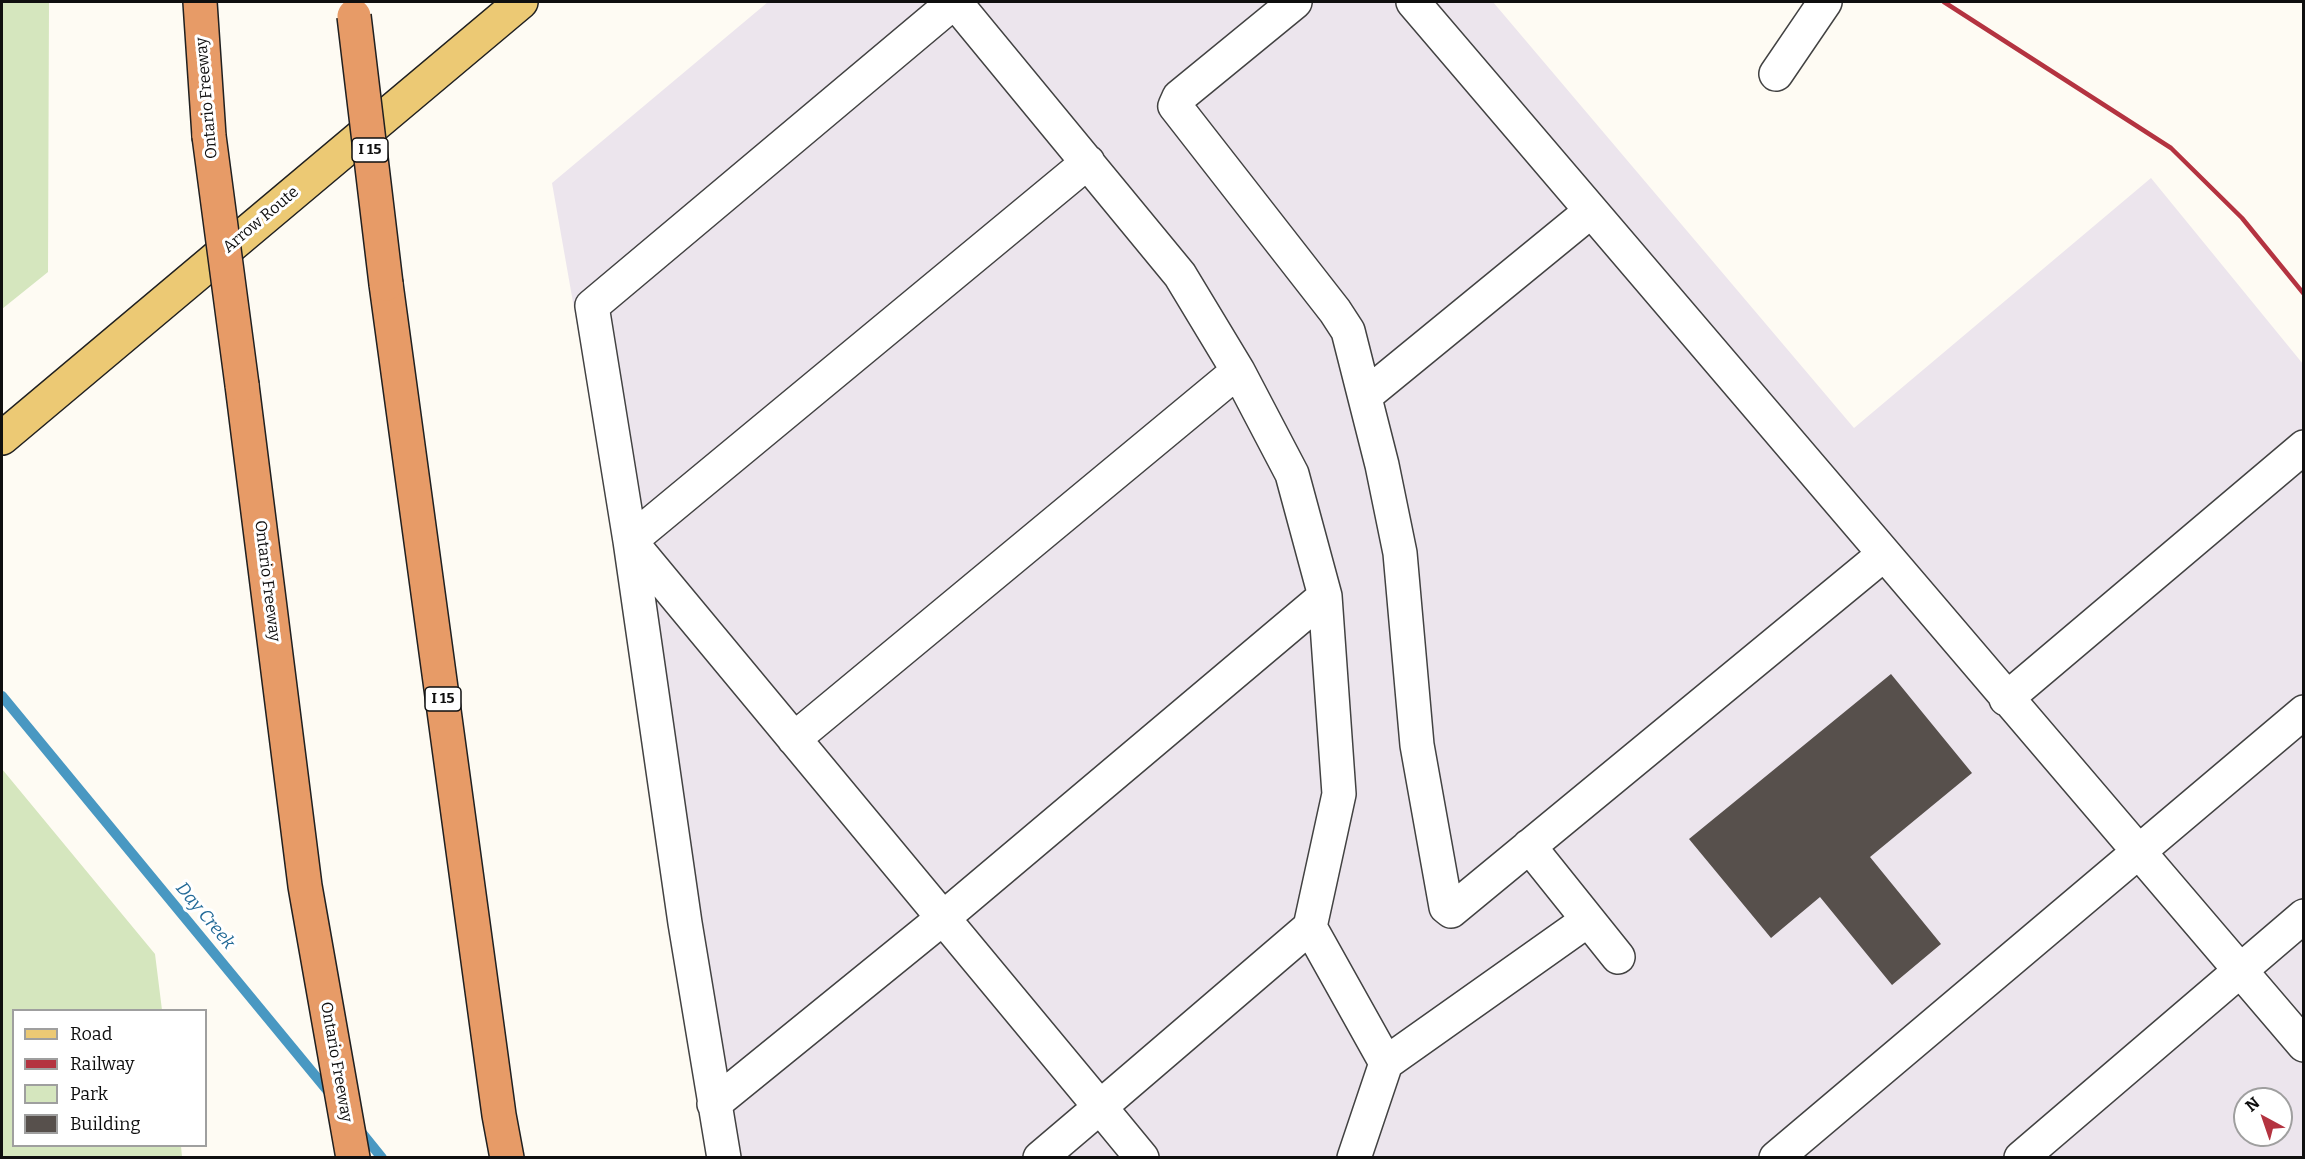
<!DOCTYPE html>
<style>
body{margin:0}
#map{position:relative;width:2305px;height:1159px;overflow:hidden;background:#fefbf3;font-family:Bitter,serif}
canvas{display:block}
.frame{position:absolute;inset:0;border:3px solid #0f0f0f;pointer-events:none}
.legend{position:absolute;left:12px;top:1009px;width:195px;height:138px;box-sizing:border-box;background:#fff;border:2px solid #9f9f9f;margin:0;padding:8px 10px;list-style:none;font-size:18px;color:#0f0f0f}
.legend li{display:flex;align-items:center;gap:12px;height:30px}
.legend b{width:30px;border:2px solid #9f9f9f}
.north{position:absolute;left:2233px;top:1087px;width:60px;height:60px;box-sizing:border-box;background:#fff;border:2px solid #9f9f9f;border-radius:50%;rotate:320deg;font-size:16px;font-weight:700;line-height:24px;text-align:center;color:#0f0f0f}
.north::after{content:'';display:block;margin:auto;width:21px;height:27px;background:#b43340;clip-path:polygon(50% 0,100% 100%,50% 72%,0 100%)}
</style>
<div id="map">
<canvas width="2305" height="1159"></canvas>
<div class="frame"></div>
<ul class="legend">
<li><b style="height:8px;background:#ecc974"></b>Road</li>
<li><b style="height:8px;background:#b43340"></b>Railway</li>
<li><b style="height:16px;background:#d5e6be"></b>Park</li>
<li><b style="height:16px;background:#57504c"></b>Building</li>
</ul>
<div class="north">N</div>
</div>
<script>
const c = document.querySelector('canvas').getContext('2d');
c.lineJoin = 'round';
function fillPath(path, color) { c.fillStyle = color; c.fill(path, 'evenodd'); }
function stroke(path, color, width, dash) { c.strokeStyle = color; c.lineWidth = width; c.lineCap = dash ? 'butt' : 'round'; c.setLineDash(dash || []); c.stroke(path); }
function write(font, color, halo, rows, align = 'center') {
  c.font = font + ' Bitter,serif'; c.lineWidth = 6; c.setLineDash([]); c.textBaseline = 'middle'; c.strokeStyle = halo; c.fillStyle = color; for (const [text, x, y, turn = 0] of rows) {
    c.save(); c.translate(x, y); c.rotate((+turn || 0) * Math.PI / 180); c.textAlign = isNaN(turn) ? turn : align; if (halo) c.strokeText(text, 0, 0); c.fillText(text, 0, 0); c.restore();
  }
}
fillPath(new Path2D(`
 M768 2H1493L1854 428 2151 178 2303 364V1157H721L714 1104 552 183ZM2245 1099H2281V1135H2245Z`), '#ece5ed');
fillPath(new Path2D(`
 M2 2H49L48 272 2 309Z
 M2 769 155 954 162 1010H14V1146H181L182 1157H2Z`), '#d5e6be');
stroke(new Path2D(`
 M2 696 332 1096
 M357 1127 382 1158`), '#4998c2', 10);
fillPath(new Path2D(`
 M1891 674 1972 773 1870 857 1941 944 1892 985 1820 897 1771 938 1689 839Z`), '#57504c');
const minor = new Path2D(`
 M954 2 592 306 630 541 1100 1107 1310 927 1339 794 1325 596 1292 474 1238 371 1180 275 955 2
 M1295 2 1179 97 1175 106 1335 311 1348 331 1382 465 1400 553 1417 745 1446 907 1451 911 1883 555
 M1413 2 2304 1045
 M1776 74 1825 2
 M1365 396 1591 211
 M2006 699 2304 447
 M794 739 1238 371
 M1529 846 1618 957
 M1310 927 1386 1063
 M714 1104 943 918 1325 596
 M724 1158 685 923 630 541 1088 162
 M1040 1158 1100 1107 1142 1158
 M1354 1158 1386 1063 1588 920
 M1776 1158 2304 712
 M2021 1158 2304 916`);
const major = new Path2D(`
 M2 438 521 2`);
const highway = new Path2D(`
 M200 2 209 136
 M386 284 499 1115 507 1158
 M242 385 305 886 353 1158`);
stroke(minor, '#424242', 36);
stroke(major, '#202020', 36);
stroke(highway, '#202020', 36);
stroke(minor, '#fff', 33);
stroke(major, '#ecc974', 33);
stroke(highway, '#e79b67', 33);
stroke(new Path2D(`
 M1944 2 2171 148 2242 218 2304 294`), '#b43340', 4.5);
const highwayBridge = new Path2D(`
 M354 16 386 284
 M209 136 242 385`);
stroke(highwayBridge, '#202020', 36, []);
stroke(highwayBridge, '#e79b67', 33);
for (const [x, y, w] of [
 [370,150,36],
 [443,699,36]
]) { const box = new Path2D(); box.roundRect(x - w / 2, y - 12, w, 24, 4.5); c.fillStyle = '#fff'; c.fill(box); stroke(box, '#0f0f0f', 1.5); }
write('bold 15px', '#0f0f0f', null, [
 ["I 15",370,150],
 ["I 15",443,699]
]);
write('16px', '#0f0f0f', '#fff', [
 ["Ontario Freeway",207,98,-95],
 ["Arrow Route",261,220,-40],
 ["Ontario Freeway",267,581,83],
 ["Ontario Freeway",336,1062,80]
]);
write('italic 18px', '#236a97', '#fff', [
 ["Day Creek",205,916,50]
]);
</script>
